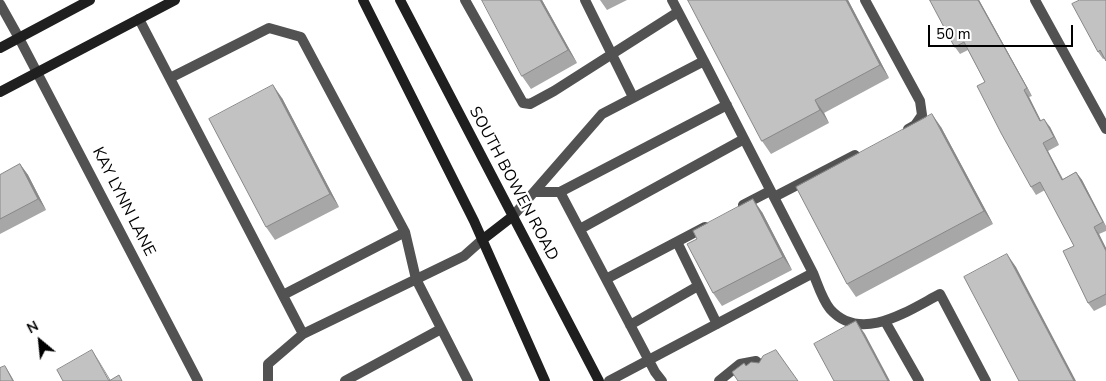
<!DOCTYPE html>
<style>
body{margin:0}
#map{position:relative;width:1106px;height:381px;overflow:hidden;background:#fff;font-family:"Nunito Sans",sans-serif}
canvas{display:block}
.north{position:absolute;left:15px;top:316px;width:50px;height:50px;-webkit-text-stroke:4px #fff;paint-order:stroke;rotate:332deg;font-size:14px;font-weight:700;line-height:20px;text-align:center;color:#000}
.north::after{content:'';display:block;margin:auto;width:18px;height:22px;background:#000;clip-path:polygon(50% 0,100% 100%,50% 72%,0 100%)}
.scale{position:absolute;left:928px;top:25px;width:145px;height:22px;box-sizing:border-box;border:2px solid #000;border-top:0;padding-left:6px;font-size:15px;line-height:18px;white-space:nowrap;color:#000;-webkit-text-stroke:4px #fff;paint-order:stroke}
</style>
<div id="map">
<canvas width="1106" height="381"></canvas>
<div class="north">N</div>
<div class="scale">50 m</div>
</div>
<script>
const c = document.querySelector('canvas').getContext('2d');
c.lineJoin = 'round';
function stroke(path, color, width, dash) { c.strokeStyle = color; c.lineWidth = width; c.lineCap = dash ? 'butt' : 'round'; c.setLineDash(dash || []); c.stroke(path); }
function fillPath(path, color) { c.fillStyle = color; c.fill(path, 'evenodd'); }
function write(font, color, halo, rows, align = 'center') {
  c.font = font + ' "Nunito Sans",sans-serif'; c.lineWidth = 4.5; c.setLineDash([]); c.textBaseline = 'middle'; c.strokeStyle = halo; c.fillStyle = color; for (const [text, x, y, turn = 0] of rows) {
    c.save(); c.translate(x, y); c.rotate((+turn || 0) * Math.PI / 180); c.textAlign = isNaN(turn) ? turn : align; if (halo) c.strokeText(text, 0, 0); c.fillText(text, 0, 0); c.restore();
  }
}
stroke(new Path2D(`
 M465 0 523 103 530 104 554 91 678 12
 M585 0 633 97
 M865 0 920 101 922 115 915 125 908 129
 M0 4 19 38
 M139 19 303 334 464 256 482 240
 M170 78 269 28 301 37 405 232 416 279 468 381
 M535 192H560L727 105
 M560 192 655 372 662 381
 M774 197 855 155
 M743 205 770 191
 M513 216 602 114 704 61 672 0
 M580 229 744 139
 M677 242 717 324
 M813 273C818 285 822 299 830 309 861 344 909 310 940 294L986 381
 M606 279 705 227
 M283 295 405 232
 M886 323 919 381
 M630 325 698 286
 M268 381V364L303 334
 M345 381 441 329
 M609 381 813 273 704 61
 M719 381 740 364 756 361 763 367`), '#525252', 10);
stroke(new Path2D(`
 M1035 0 1106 129
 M19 38 198 381`), '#525252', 10);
stroke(new Path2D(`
 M363 0 474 221 545 381
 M400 0 599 381
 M0 48 90 0
 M0 92 175 0
 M482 240 513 216`), '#1f1f1f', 10);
fillPath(new Path2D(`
 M542 0 577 63 531 89 522 76Z
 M600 0H627L607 10Z
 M688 0H848L889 78 824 113 829 123 771 154 762 141Z
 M930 0H979L1032 96 1029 97 1041 121 1050 127 1059 145 1048 151 1063 179 1076 172 1082 180 1106 226V231L1099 234 1106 248V305L1094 311 1088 303 1074 246 1045 190 1036 195 1031 187 985 82 968 50 960 54 955 47Z
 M1080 0 1105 58 1103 59 1098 52Z
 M282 98 339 207 275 240 266 227Z
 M941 127 993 224 856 297 847 284Z
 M20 164 28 175 46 210 0 234V175Z
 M762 212 792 270 722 306 713 293Z`), '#a7a7a7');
fillPath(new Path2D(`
 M540 0H542L577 63 568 50Z
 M846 0H848L889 78 880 65Z
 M978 0H979L1032 96 1027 88Z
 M273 85 282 98 339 207 330 194Z
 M1024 90 1029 97 1045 129 1040 121Z
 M815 100 824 113 829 123 820 110Z
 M932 114 941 127 993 224 984 211Z
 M1044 119 1050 127 1059 145 1054 137Z
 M1043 143 1048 151 1067 188 1062 180Z
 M20 164 28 175 46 210 38 199Z
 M1076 172 1082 180 1106 227 1103 222Z
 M753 199 762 212 792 270 783 257Z
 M1094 227 1099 234 1106 248V251Z
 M1007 254 1016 267 1076 381H1074Z
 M856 321 865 334 890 381H888Z
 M92 350 99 361 111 381H110Z
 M5 366 10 374 14 381H13Z`), '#888');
const building = new Path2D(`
 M482 0H540L568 50 522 76Z
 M688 0H846L880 65 815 100 820 110 762 141Z
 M930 0H978L1027 88 1024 90 1040 121 1044 119 1054 137 1043 143 1062 180 1076 172 1103 222 1094 227 1106 251V294L1088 303 1063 251 1074 246 1040 182 1031 187 1001 133 977 86 985 82 964 42 955 47Z
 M1080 0H1106V61L1100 50 1098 52 1072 4Z
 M273 85 330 194 266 227 209 119Z
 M932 114 984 211 847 284 796 187Z
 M20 164 38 199 0 219V175Z
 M753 199 783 257 713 293 687 244 697 239 693 231Z
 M1007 254 1074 381H1019L964 277Z
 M856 321 888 381H834L814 344Z
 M92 350 109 381 119 375 122 381H63L57 370Z
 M776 350 798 381H738L732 372 744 363 746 366 751 362 759 363 763 356Z
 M5 366 13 381H0V368Z`);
fillPath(building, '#c2c2c2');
stroke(building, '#888', 1);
write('16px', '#000', '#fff', [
 ["SOUTH BOWEN ROAD",513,184,62],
 ["KAY LYNN LANE",123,202,63]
]);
</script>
